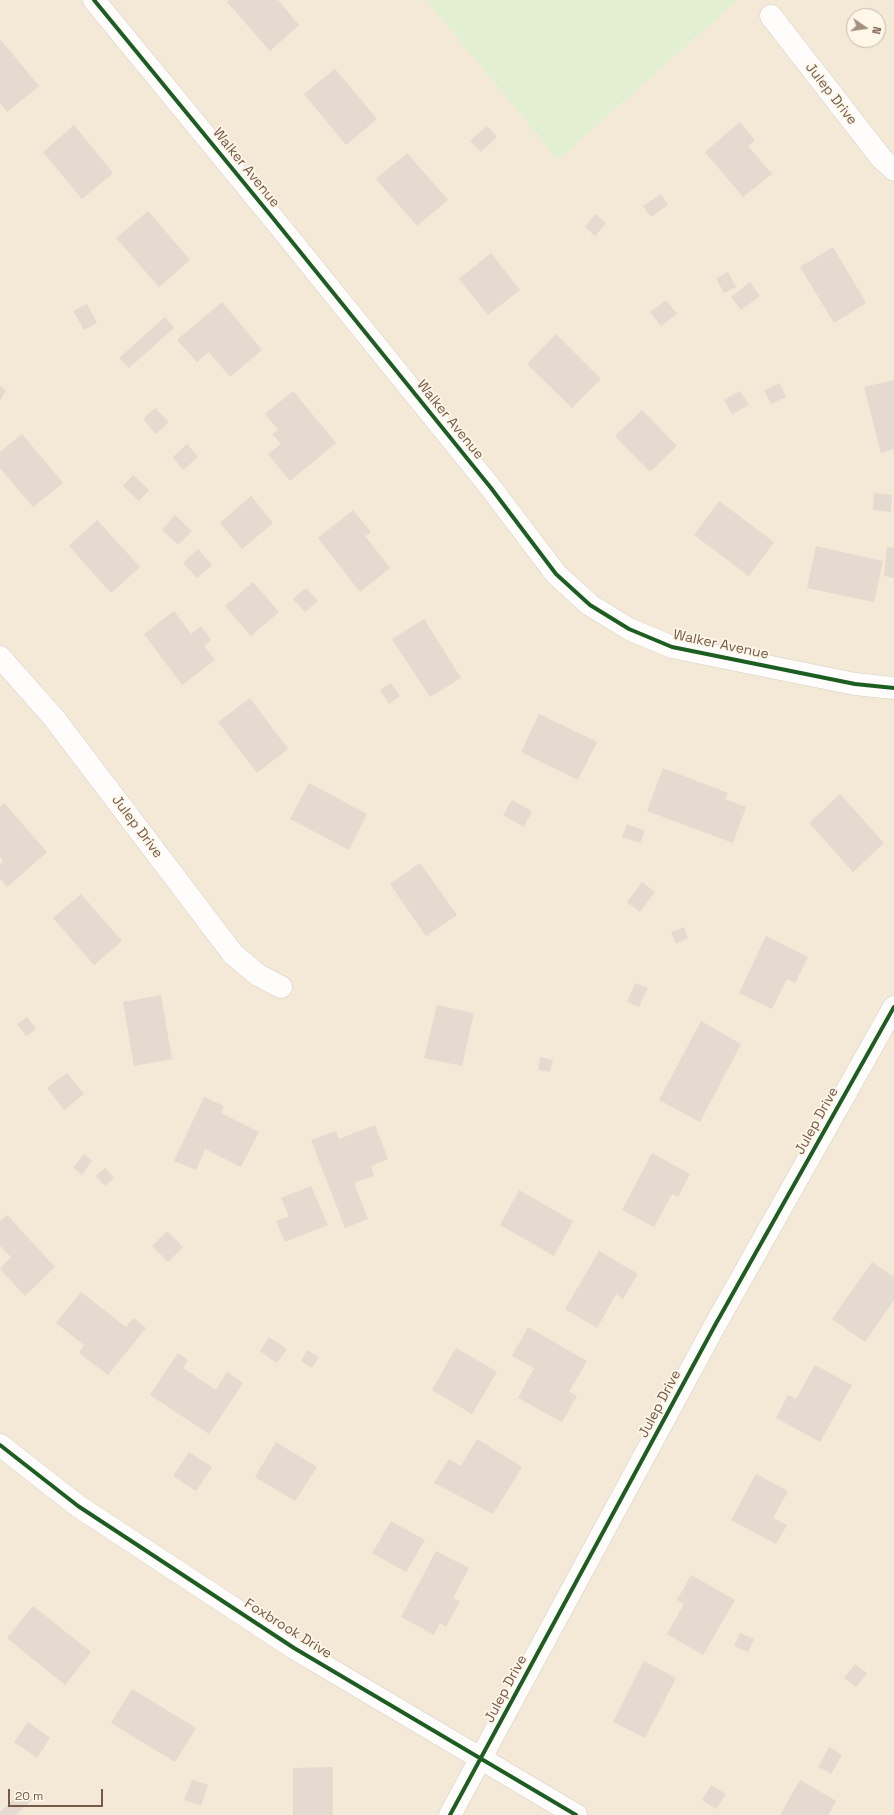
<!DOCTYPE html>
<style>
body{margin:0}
#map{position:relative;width:894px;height:1815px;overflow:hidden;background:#f8f2e8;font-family:"Space Grotesk",sans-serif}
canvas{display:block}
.north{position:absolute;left:846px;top:8px;width:40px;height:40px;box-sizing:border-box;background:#fff7e9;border:1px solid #c9b8a8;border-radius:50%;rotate:103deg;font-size:11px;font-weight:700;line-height:16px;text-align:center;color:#775946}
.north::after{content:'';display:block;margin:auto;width:14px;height:18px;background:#a48f7f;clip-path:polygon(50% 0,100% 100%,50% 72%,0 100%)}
.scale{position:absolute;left:8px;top:1789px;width:95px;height:18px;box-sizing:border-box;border:2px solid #775946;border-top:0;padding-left:5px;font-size:12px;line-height:14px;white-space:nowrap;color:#775946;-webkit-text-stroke:3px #fff7e9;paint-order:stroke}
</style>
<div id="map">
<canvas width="894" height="1815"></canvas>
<div class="north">N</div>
<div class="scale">20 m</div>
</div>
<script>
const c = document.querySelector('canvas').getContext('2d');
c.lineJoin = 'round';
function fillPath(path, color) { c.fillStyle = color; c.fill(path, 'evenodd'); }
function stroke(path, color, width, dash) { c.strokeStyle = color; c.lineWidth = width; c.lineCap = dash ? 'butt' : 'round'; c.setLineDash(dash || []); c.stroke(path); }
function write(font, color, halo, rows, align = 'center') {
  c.font = font + ' "Space Grotesk",sans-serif'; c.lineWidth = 3.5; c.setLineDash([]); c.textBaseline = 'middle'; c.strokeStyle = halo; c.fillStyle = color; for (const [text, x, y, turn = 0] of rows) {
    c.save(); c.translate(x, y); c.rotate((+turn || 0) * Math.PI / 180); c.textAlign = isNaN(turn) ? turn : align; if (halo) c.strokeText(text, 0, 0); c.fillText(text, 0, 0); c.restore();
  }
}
fillPath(new Path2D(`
 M0 0H426L558 160 738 0H894V1815H0ZM854 16H878V40H854Z`), '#f4e8d7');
fillPath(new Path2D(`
 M426 0H738L558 160Z`), '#e2efd1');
fillPath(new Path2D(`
 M229 0H278L299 25 270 51 227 2Z
 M0 39 39 86 7 112 0 103Z
 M335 69 377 119 346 145 304 94Z
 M740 122 755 140 748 146 772 174 743 197 705 152Z
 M74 125 113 173 82 199 43 152Z
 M487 126 497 137 481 152 470 141Z
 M407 153 448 200 417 226 376 179Z
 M661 194 668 205 651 217 643 206Z
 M148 211 190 260 159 287 116 238Z
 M595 214 606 223 595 236 585 227Z
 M833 247 866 303 834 323 800 267Z
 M491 253 520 290 488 315 459 279Z
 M728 272 736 287 724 293 716 278Z
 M750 282 760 296 741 310 731 297Z
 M666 300 677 314 661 326 650 312Z
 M222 302 262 350 230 377 209 352 197 362 177 340Z
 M87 304 97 323 84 330 73 311Z
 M165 317 174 328 129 368 119 358Z
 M556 334 601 379 572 408 527 364Z
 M894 380V449L881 453 864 387Z
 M780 383 786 397 771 404 764 390Z
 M0 386 6 390 0 401Z
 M293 391 336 443 290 481 268 454 281 444 272 434 278 430 265 414Z
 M740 391 749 405 732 414 724 400Z
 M155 408 169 422 156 434 143 419Z
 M642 410 677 446 650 472 615 436Z
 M22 434 63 483 33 507 0 468V452Z
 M187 444 198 457 183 470 173 457Z
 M133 475 149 490 139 501 123 486Z
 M874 493 892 495 891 512 873 510Z
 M251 496 273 523 242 549 220 523Z
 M719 501 774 542 749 576 694 535Z
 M353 510 371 532 365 536 390 568 360 592 318 538Z
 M175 515 192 531 178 545 162 530Z
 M97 520 140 567 111 593 69 546Z
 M816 546 883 561 874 602 807 588Z
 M887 547 894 548V578L884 576Z
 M198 549 212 565 197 578 183 563Z
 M253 582 279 612 251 636 225 606Z
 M306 588 318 601 305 612 293 599Z
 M174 611 191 634 201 626 211 640 204 646 215 660 182 685 144 634Z
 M424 619 461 678 430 697 392 639Z
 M391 683 400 696 389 704 380 690Z
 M250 698 288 749 257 773 218 722Z
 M539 714 597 742 578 780 521 752Z
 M663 768 728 793 725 799 746 807 733 843 647 811Z
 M309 783 367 814 349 850 290 819Z
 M840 794 884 843 853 872 809 823Z
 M512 800 532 811 524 827 503 815Z
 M4 803 47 852 7 887 0 879V864L3 861 0 857V807Z
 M627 824 645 831 640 843 622 837Z
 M420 863 457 915 426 936 390 884Z
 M642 882 655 892 640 912 627 902Z
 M81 894 122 941 94 965 53 918Z
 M684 927 688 938 676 944 671 932Z
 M766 936 808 957 795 983 787 979 772 1009 739 993Z
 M635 983 648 988 639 1007 627 1002Z
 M161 995 172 1059 134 1066 123 1002Z
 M437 1005 474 1013 462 1066 424 1058Z
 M27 1017 36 1029 26 1036 17 1024Z
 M701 1021 741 1044 700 1122 659 1100Z
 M540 1057 553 1060 550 1072 538 1070Z
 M67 1073 84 1094 64 1110 47 1088Z
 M204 1097 224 1106 221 1113 259 1132 241 1167 205 1149 196 1170 174 1161Z
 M375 1125 388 1159 371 1166 374 1176 354 1183 368 1219 345 1228 311 1140 336 1131 339 1139Z
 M652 1153 690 1174 678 1197 672 1194 654 1227 622 1210Z
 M84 1154 92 1161 82 1175 73 1167Z
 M105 1168 114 1178 105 1186 96 1176Z
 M311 1186 328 1225 285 1242 276 1221 289 1216 281 1198Z
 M519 1190 573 1221 554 1256 500 1225Z
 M7 1215 55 1267 25 1296 0 1269 11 1257 0 1246V1221Z
 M167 1231 183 1247 168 1262 152 1246Z
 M599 1251 638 1274 623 1299 616 1294 597 1328 565 1309Z
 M872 1262 894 1277V1300L865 1342 832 1319Z
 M81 1292 126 1327 133 1318 146 1328 108 1375 79 1353 84 1345 56 1323Z
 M528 1327 587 1361 569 1392 577 1396 562 1422 518 1398 534 1368 512 1356Z
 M269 1337 287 1349 277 1363 260 1351Z
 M456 1348 497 1372 472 1414 432 1390Z
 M307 1350 319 1357 312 1368 301 1361Z
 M178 1353 188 1360 183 1368 216 1390 227 1372 243 1383 209 1434 150 1395Z
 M815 1365 852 1385 820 1442 776 1418 788 1395 796 1399Z
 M477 1439 522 1467 493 1514 434 1483 449 1459 461 1466Z
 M276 1442 317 1467 295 1501 255 1477Z
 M189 1452 212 1467 196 1491 173 1476Z
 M756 1474 788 1491 773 1518 787 1525 776 1544 731 1520Z
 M391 1521 425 1540 406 1572 372 1553Z
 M436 1551 469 1568 453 1598 460 1601 446 1627 440 1623 434 1635 401 1617Z
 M691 1575 735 1600 703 1655 667 1634 684 1604 677 1600Z
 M33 1606 91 1652 65 1685 7 1638Z
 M740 1633 754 1639 748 1652 734 1646Z
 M644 1661 676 1678 645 1738 613 1722Z
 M855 1664 867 1673 856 1687 844 1678Z
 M132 1689 196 1728 175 1762 111 1723Z
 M28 1722 50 1738 37 1758 14 1742Z
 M829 1747 842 1755 831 1774 818 1767Z
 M333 1767V1815H293V1768Z
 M192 1780 208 1785 201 1806 184 1800Z
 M800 1780 836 1801 828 1815H780Z
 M711 1785 726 1794 716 1809 702 1800Z
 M24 1790 33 1799 16 1815H0V1812Z`), '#e4dacf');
const street = new Path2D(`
 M94 0 272 217 491 488 556 574 590 605 629 629 672 647 855 684 894 688
 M771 16 882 159 894 170
 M0 657 54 718 233 954 258 975 281 987
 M0 1445 78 1506 294 1648 576 1815
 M450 1815 714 1327 894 1007`);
stroke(street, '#d6cec5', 23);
stroke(street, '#fefdfc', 22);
stroke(new Path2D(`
 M94 0 272 217 491 488 556 574 590 605 629 629 672 647 855 684 894 688
 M0 1445 78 1506 294 1648 576 1815
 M450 1815 714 1327 894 1007`), '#1b5e20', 4);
write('14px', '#775946', '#fff7e9', [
 ["Julep Drive",831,94,52],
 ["Walker Avenue",246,168,51],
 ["Walker Avenue",450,420,51],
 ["Walker Avenue",721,645,12],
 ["Julep Drive",137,827,53],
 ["Julep Drive",817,1121,-61],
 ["Julep Drive",660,1404,-62],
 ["Foxbrook Drive",288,1629,32],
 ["Julep Drive",506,1689,-62]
]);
</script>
